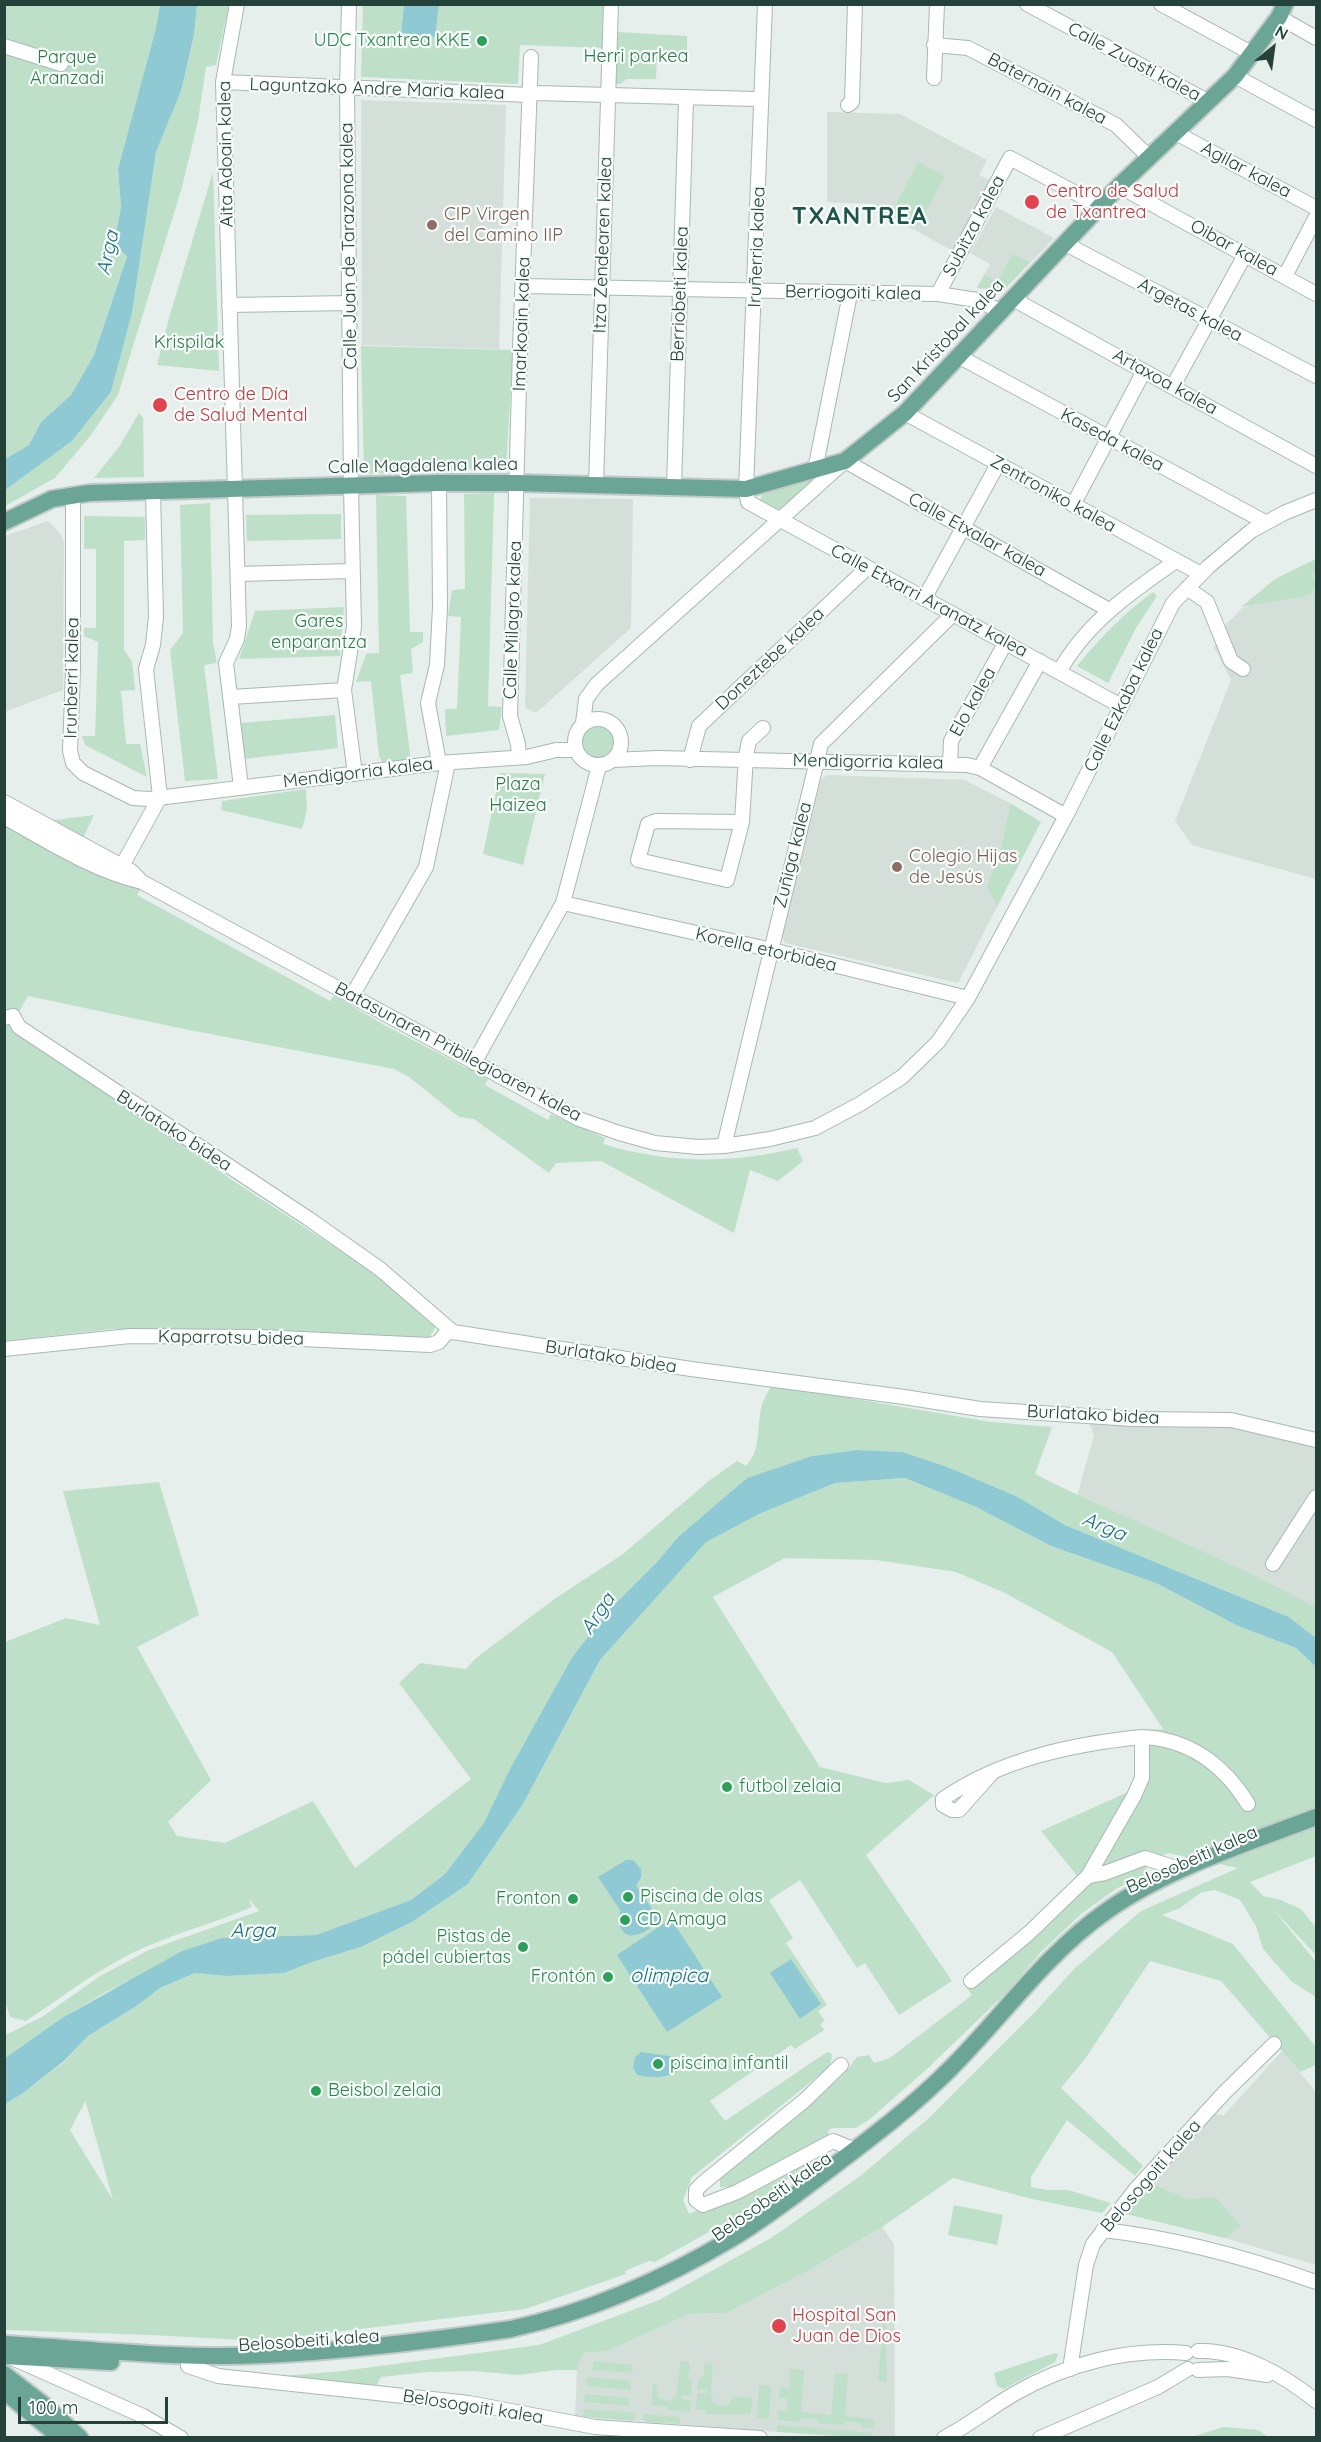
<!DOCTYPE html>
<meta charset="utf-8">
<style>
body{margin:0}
#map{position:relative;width:1321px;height:2442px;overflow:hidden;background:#e6efeb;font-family:Quicksand,sans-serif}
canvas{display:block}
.frame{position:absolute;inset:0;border:6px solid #24423a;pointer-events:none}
.north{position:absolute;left:1243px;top:18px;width:60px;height:60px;-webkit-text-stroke:4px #f7fbf9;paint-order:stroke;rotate:29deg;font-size:16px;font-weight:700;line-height:24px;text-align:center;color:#24423a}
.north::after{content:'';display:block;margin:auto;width:21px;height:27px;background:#24423a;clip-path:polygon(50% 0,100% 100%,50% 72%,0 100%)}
.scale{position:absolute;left:18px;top:2397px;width:150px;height:27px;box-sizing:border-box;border:3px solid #24423a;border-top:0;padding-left:8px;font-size:18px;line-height:21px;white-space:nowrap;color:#24423a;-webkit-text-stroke:4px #f7fbf9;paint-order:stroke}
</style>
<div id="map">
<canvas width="1321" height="2442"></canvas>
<div class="frame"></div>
<div class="north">N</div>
<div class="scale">100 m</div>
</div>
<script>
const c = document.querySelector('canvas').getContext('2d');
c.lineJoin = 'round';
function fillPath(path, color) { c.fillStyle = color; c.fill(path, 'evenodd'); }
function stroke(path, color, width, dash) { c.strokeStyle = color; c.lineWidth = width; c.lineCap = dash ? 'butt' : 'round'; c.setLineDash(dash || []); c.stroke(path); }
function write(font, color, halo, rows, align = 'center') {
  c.font = font + ' Quicksand,sans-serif'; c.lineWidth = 4.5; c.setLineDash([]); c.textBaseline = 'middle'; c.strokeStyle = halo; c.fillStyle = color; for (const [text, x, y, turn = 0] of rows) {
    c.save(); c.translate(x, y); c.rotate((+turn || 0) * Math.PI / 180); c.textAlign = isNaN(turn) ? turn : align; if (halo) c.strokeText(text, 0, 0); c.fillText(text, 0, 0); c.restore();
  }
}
fillPath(new Path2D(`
 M361 100 506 105 499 349 362 345Z
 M827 112 900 114 987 160 979 175 990 180 953 251 882 212 873 211 874 204 827 202Z
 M996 207 1054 238 1004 290 977 288 990 264 970 253Z
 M530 498 633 499 631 628 536 713 525 708Z
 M48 521 59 532 64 542 63 690 7 711 5 716V536Z
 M1316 573V879L1192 845 1175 821 1231 680 1214 647 1223 628 1242 608 1271 600 1311 595 1312 574Z
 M827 775 965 780 1010 803 1001 847 987 887 997 907 958 983 785 943 782 937 821 780Z
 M1085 1412 1316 1434V1611L1077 1496 1094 1435Z
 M1282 2051 1316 2092V2265L1225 2238 1126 2214 1211 2114 1224 2115Z
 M882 2227 894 2244 895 2437H844L575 2416 577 2370 582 2353 607 2351 690 2314 727 2313 806 2272Z`), '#d4dfda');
fillPath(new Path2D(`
 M4 5H160L156 28 118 169 121 207 114 244 127 255 94 355 71 395 41 422 29 445 5 459Z
 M197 5H229L216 65 206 67 198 121 182 187 118 395 91 435 55 478 5 506 4 490 72 441 111 392 132 313 156 152 181 91 194 35Z
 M363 5H404L401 33 435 36 439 5H603L602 48 520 45 518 84 361 77Z
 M617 32 687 36V55L663 54 662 57 657 56 656 79H626L621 84H615Z
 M918 162 945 176 918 226 892 212Z
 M213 172 219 371 157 365 169 318Z
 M1012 254 1030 262 1004 290 977 288 984 275 998 282Z
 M361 346 513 350 506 468 364 474Z
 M139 413 143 418 144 477 94 478 119 447Z
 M820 476 779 512 760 501 762 494Z
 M494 493 488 706 502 707 499 730 446 736 445 709H457L461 617 448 616 452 590 465 589 464 494Z
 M376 495 406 496 410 632H423V642L411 649 413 673 400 675 411 761 382 762 379 756 371 681 356 682 366 654 379 653Z
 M210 503 213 642 217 663 204 665 218 779 185 781 170 650 183 633 180 505Z
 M341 514V539L247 541 246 515Z
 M84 516 145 517V540L124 541V650L132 661 135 690 121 691 126 744H140L147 777 85 745 82 736H95L98 642 84 636V628H96V549H84Z
 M1316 559V573L1312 574 1315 583 1311 595 1241 607 1275 579Z
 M1153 592 1157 596 1136 628 1108 683 1077 666C1100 638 1123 614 1153 592Z
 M344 607 340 656 239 659 255 611Z
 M335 715 338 748 244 759 241 723Z
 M582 741a16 16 0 1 1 32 0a16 16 0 1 1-32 0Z
 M500 773 545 774 523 865 483 854Z
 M306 789 307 810 302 829 221 810 222 801Z
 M1010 803 1041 822 997 907 987 887 1001 847Z
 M94 815 82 840 47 821Z
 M4 822 141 888 137 895 330 1001 334 995 384 1025 488 1079 485 1085 548 1120 551 1114 605 1138 603 1144C671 1164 728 1164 797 1148L803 1161 778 1181 750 1170 734 1233 601 1161 556 1163 549 1173 474 1119 459 1117 409 1077 394 1069 184 1029 28 996C15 1018 14 1019 26 1041L150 1122 232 1180 372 1271 435 1327 429 1339 112 1329 5 1341Z
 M773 1385 991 1422 1052 1427 1035 1474C1128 1521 1226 1557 1316 1608V1638L1289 1617 1065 1525 1016 1496 945 1466 902 1452 857 1450 812 1456 747 1478 678 1537 657 1562 606 1613 571 1659 511 1767 485 1823 445 1874 411 1900 316 1935 222 1938 108 1991 62 2018 5 2058V2035L42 2017 100 1976 149 1950 259 1911 249 1899 252 1907C218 1922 182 1931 148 1946 104 1964 66 1995 26 2021L10 2017 5 2001V1642L66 1618 100 1625 63 1491 159 1482 199 1615 137 1647 211 1780 168 1822 177 1836 225 1843 313 1801 355 1868 471 1779 399 1683 420 1663 466 1669 476 1658 553 1600 623 1554 710 1480 737 1461 746 1466C748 1463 752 1458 754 1454 763 1430 753 1409 773 1385Z
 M905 1478 976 1507 1051 1546 1156 1583 1238 1626 1296 1648 1316 1667V1856L1250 1882 1263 1896 1281 1900 1301 1909 1316 1928V1955L1273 1909 1316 1962V1997L1292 1982 1263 1949 1256 1926 1240 1900 1215 1890 1202 1892 1180 1908 1162 1915 1233 1944 1316 2047V2065L1300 2072 1221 1981 1150 1961 1085 2059 1061 2088 1143 2166 1135 2176 1067 2120 1031 2177V2187L1047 2190H1068L1111 2203 1102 2213 1032 2199 953 2178 882 2227 806 2272 727 2313 690 2314 607 2351 583 2353 577 2370H557L518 2375 474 2371 427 2372 381 2377 373 2392 247 2379 342 2371 539 2345 659 2300 771 2238 859 2177 929 2118 1035 2012 1075 1968 1141 1911 1238 1868 1168 1853 1147 1863 1146 1874 1116 1889 1081 1914 1041 1952 1008 1991 927 2069 870 2119 856 2128H832L828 2131 829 2135C808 2145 738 2192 720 2187V2178L820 2096 844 2074 857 2057 869 2055 874 2063 890 2058 972 1995 966 1987 971 1981 1082 1882 1041 1831 1128 1792 1137 1769V1730L1163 1729 1112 1652 1005 1593 956 1572 876 1560 785 1558 713 1597 820 1767 885 1783 909 1780 934 1795 866 1855 952 1981 899 2015 865 1963 857 1968 800 1880 769 1900 793 1938 786 1943 827 2005 818 2011 825 2021 820 2024 824 2030 795 2049 791 2045 710 2101 725 2121 827 2052 832 2054 831 2062 827 2069 692 2177 683 2200 689 2214 825 2152 736 2217 655 2262 649 2261 625 2271 626 2274 525 2309 261 2341 150 2335 5 2330 4 2104 23 2093 64 2062 88 2036 138 2005 160 1988 195 1973 227 1976 284 1973 312 1962 361 1947 412 1922 468 1884 523 1804 600 1660 706 1541 759 1514 835 1483ZM85 2102 86 2103 113 2200 70 2130Z
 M1152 2184 1189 2199 1215 2197 1241 2226 1225 2238 1126 2214Z
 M954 2205 1003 2215 997 2245 948 2235Z
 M884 2310H885L887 2382 878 2381Z
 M1055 2353 1058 2354 1055 2362 1004 2389 997 2386 994 2373Z
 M593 2361 633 2365 632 2373 593 2370Z
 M681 2361 688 2362 690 2367 688 2376 692 2380 691 2396 682 2395 681 2399 691 2401 690 2412 668 2410V2407L651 2405 653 2383 656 2384 658 2397 663 2400 670 2401 676 2395Z
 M706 2363 713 2364 711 2393 713 2401 720 2406 729 2404 734 2396 752 2398 751 2414H706V2410H696L697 2393 707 2394V2390L697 2389 698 2381 705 2374 703 2368Z
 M790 2369 804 2370 801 2412 831 2415 835 2373 848 2374 845 2416 874 2419 873 2428 861 2427V2423L845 2422 844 2425 818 2423 817 2419 801 2418 800 2422 777 2420 778 2411H787V2399L779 2398 780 2387 789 2388Z
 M587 2377 631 2381 630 2390 586 2386Z
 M759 2385 771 2386 769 2419 757 2418Z
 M585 2394 630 2398 629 2406 584 2402Z
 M584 2409 636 2413 633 2421 583 2417Z
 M643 2414 680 2417V2424L646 2422 643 2419Z
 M777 2425 873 2433 872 2437 777 2432Z
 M1224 2427 1258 2430 1268 2437H1191Z`), '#bfe0c8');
fillPath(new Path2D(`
 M160 5H197L194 35 181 91 156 152 132 313 111 392 72 441 5 490V459L29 445 41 422 71 395 94 355 127 256 114 244 121 207 118 169 156 28Z
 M404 5H439L435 37 401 33Z
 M857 1450 902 1452 945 1466 1016 1496 1065 1525 1289 1617 1316 1638V1667L1296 1648 1238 1626 1156 1583 1051 1546 976 1507 905 1478 835 1483 759 1514 706 1542 600 1660 523 1804 468 1884 412 1922 361 1947 312 1962 284 1973 227 1976 195 1973 160 1988 138 2005 88 2036 64 2061 23 2093 5 2104V2058L62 2018 182 1951 222 1938 316 1935 411 1900 445 1874 484 1823 511 1767 571 1659 606 1613 657 1562 678 1537 747 1478 812 1456Z
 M626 1860H633L641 1869V1878L636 1885 660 1921C654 1925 646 1932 639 1934 621 1940 617 1924 620 1910L598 1877Z
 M671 1919 722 1997 667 2032 617 1955Z
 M791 1959 821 2004 800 2019 770 1973Z
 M641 2052 676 2057 682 2061V2068C670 2079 651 2078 637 2075L633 2067 635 2057Z`), '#8ec9d4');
const minor = new Path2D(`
 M237 4 223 82 239 626 237 639 226 663 241 787
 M349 4 347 88 351 487 354 627 344 690 355 774
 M765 4 746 489 748 502 1121 706
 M1027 4 1209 102
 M1161 4 1253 54
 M1279 17 1316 38
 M934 45 968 48 1116 125 1149 157
 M4 46 61 64
 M1235 76 1316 120
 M934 78 937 4
 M223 82 530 95
 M536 93 755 99
 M848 105 852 102 855 4
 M1176 133 1316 208
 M1119 186 1316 294
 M1064 243 1316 376
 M1285 276 1316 217
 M524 286 938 294 977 300 1000 311
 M938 294 1010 158 1100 206
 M1013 299 1316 466
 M229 305 350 303
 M958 356 1265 522
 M1173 386 1245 255
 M905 413 1201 574
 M815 470 850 294
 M439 483 440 607 437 665 428 703 439 763
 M596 485 611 4
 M674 487 686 100
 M153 491 156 617 153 645 146 669 160 797
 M73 496V670L70 751 73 763 83 773 133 798 150 799 439 763 527 757 556 750H576
 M1073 505 1144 371
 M238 574 352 571
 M1187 588 1207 602 1231 661 1243 669
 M924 599 998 464
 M1059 672C1086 623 1131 592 1176 561
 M231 697 344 690
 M575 742a23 23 0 1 1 46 0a23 23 0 1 1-46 0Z
 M583 723 586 699 597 684 845 461 1109 610
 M519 757 518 744 510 716 520 349 531 57
 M612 760 657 758 967 765 980 768 1066 816
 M690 760 699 726 867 568
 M950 764 951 741 1006 642
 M980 768 1040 661
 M4 802 131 871 139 879
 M4 817C49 842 92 870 142 882L579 1119 619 1133 655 1143 698 1147 724 1146 770 1139 815 1128 860 1104 902 1077 938 1042 968 998 1066 816 1173 603 1208 567 1251 531 1284 513 1316 500
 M742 822 656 821 648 824 638 860 727 880 742 822 746 756 749 741 763 728
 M122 866 160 797
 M563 903 772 950 968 998
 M352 996 426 867 448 763
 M4 1018 13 1016 19 1027 309 1219 380 1269 453 1332 691 1369 904 1397 980 1409 1133 1419 1231 1420 1316 1440
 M474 1063 563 903 599 766
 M724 1146 821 744 953 614
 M4 1349 130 1336 259 1337 430 1345 439 1342 446 1333 453 1332
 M1273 1564 1316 1497
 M1142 1737C1189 1739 1224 1765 1248 1804
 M1088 1876 1105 1873 1145 1858 1182 1870
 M971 1981 1029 1933 1088 1876 1134 1796 1142 1778V1737C1073 1744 1001 1759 943 1799V1805L952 1810H959L992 1773
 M841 2065 805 2100 703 2183 696 2190V2200L703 2205 737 2192 833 2141 855 2150
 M1103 2230C1176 2238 1248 2258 1316 2282
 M1198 2351C1239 2349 1285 2376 1316 2401
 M10 2357 143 2416 181 2438
 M188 2366 218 2376 469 2403 595 2427 760 2438
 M1070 2369 1086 2265 1093 2244 1136 2189 1224 2093 1274 2044
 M1198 2370 1228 2369 1267 2375
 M944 2438C969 2425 990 2408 1014 2394 1066 2364 1127 2348 1186 2353
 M1040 2438 1158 2387 1188 2369`);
const major = new Path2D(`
 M4 522 52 499 89 493 439 483H517L746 489 845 461 905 413 1119 186 1235 76 1279 17 1285 4
 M4 2344C90 2349 177 2359 263 2355 346 2351 429 2341 511 2329 588 2312 664 2279 731 2239 766 2218 798 2193 831 2168 872 2137 913 2106 950 2069 1003 2016 1046 1953 1108 1910 1168 1868 1248 1843 1316 1817
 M4 2356 111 2362
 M4 2374 44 2405 80 2438
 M4 2391 61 2438`);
stroke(minor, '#a8b8b2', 16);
stroke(major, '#c2cac8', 20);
stroke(minor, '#fff', 14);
stroke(major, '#6aa596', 16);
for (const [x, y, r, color] of [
 [482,41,6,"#2e9e5b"],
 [1032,202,8,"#e0444e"],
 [432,225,6,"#8d6e63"],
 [160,405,8,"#e0444e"],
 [897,867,6,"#8d6e63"],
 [727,1787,6,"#2e9e5b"],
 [628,1897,6,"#2e9e5b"],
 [573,1899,6,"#2e9e5b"],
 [625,1920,6,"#2e9e5b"],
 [523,1947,6,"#2e9e5b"],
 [608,1977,6,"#2e9e5b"],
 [658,2064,6,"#2e9e5b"],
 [316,2091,6,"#2e9e5b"],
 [779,2326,8,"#e0444e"]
]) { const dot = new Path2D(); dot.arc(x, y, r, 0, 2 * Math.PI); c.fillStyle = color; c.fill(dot); stroke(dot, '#f7fbf9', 2); }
write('18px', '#27864d', '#f7fbf9', [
 ["UDC Txantrea KKE",470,41,"right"],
 ["futbol zelaia",739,1787],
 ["Piscina de olas",640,1897],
 ["Fronton",561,1899,"right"],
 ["CD Amaya",637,1920],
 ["Pistas de",511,1937,"right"],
 ["pádel cubiertas",511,1958,"right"],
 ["Frontón",596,1977,"right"],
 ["piscina infantil",670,2064],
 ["Beisbol zelaia",328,2091]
], 'left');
write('18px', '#2d7a4b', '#f7fbf9', [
 ["Herri parkea",636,57],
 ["Parque",67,58],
 ["Aranzadi",67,79],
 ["Krispilak",189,343],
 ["Gares",319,622],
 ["enparantza",319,643],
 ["Plaza",518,785],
 ["Haizea",518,806]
]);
write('18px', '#24423a', '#f7fbf9', [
 ["Calle Zuasti kalea",1134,62,28],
 ["Laguntzako Andre Maria kalea",377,89,2],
 ["Baternain kalea",1047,89,28],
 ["Aita Adoain kalea",226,154,-91],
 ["Agilar kalea",1246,170,28],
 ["Subitza kalea",974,226,-62],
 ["Itza Zendearen kalea",603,245,-88],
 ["Calle Juan de Tarazona kalea",349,246,-91],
 ["Iruñerria kalea",757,247,-88],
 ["Oibar kalea",1234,248,29],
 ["Berriogoiti kalea",853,293,1],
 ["Berriobeiti kalea",680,294,-88],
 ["Argetas kalea",1190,310,28],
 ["Imarkoain kalea",522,324,-88],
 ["San Kristobal kalea",946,341,-47],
 ["Artaxoa kalea",1165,382,29],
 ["Kaseda kalea",1112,440,28],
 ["Calle Magdalena kalea",423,466,-1],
 ["Zentroniko kalea",1053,494,29],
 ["Calle Etxalar kalea",977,535,29],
 ["Calle Etxarri Aranatz kalea",929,601,28],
 ["Calle Milagro kalea",513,620,-88],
 ["Doneztebe kalea",770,659,-43],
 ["Irunberri kalea",72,678,-89],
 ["Calle Ezkaba kalea",1124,700,-64],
 ["Elo kalea",973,702,-61],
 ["Mendigorria kalea",868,762,1],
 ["Mendigorria kalea",358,773,-7],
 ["Zuñiga kalea",793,855,-76],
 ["Korella etorbidea",766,950,13],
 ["Batasunaren Pribilegioaren kalea",458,1052,28],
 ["Burlatako bidea",174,1131,33],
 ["Kaparrotsu bidea",231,1338,1],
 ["Burlatako bidea",611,1357,9],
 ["Burlatako bidea",1093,1415,3],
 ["Belosobeiti kalea",1192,1860,-24],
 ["Belosogoiti kalea",1151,2176,-49],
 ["Belosobeiti kalea",772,2197,-35],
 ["Belosobeiti kalea",309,2341,-4],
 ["Belosogoiti kalea",473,2407,9]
]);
write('18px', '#be3a42', '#f7fbf9', [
 ["Centro de Salud",1046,192],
 ["de Txantrea",1046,213],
 ["Centro de Día",174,395],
 ["de Salud Mental",174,416],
 ["Hospital San",792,2316],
 ["Juan de Dios",792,2337]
], 'left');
write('18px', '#785e54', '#f7fbf9', [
 ["CIP Virgen",444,215],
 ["del Camino IIP",444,236],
 ["Colegio Hijas",909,857],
 ["de Jesús",909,878]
], 'left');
write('italic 20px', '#1c6f80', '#f7fbf9', [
 ["Arga",108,253,-78],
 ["Arga",1104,1527,23],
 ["Arga",598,1614,-56],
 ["Arga",253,1931],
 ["olimpica",669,1976]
]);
c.letterSpacing = '1.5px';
write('bold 24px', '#1f5548', '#f7fbf9', [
 ["TXANTREA",860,217]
]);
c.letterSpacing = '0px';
</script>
